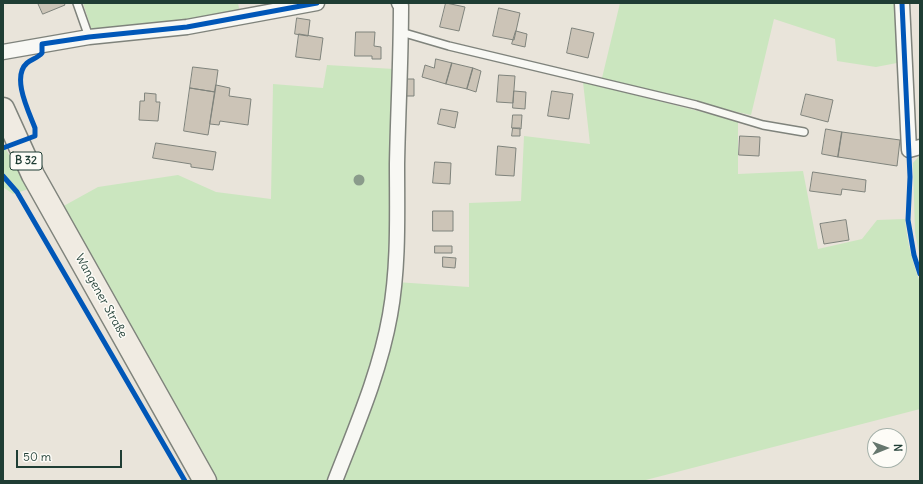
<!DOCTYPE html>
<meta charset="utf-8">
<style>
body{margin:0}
#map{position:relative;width:923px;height:484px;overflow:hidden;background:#e9e4da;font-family:Delius,sans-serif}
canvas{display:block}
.frame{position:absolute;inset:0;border:4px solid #1f3d34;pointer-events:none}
.north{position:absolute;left:867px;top:428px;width:40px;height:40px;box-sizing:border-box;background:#fdfcf7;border:1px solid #a4b0a9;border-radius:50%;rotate:89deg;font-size:11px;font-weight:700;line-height:16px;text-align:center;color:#1f3d34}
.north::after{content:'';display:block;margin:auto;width:14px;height:18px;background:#66776e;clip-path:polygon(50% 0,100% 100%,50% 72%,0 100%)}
.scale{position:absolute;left:16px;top:450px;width:106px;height:18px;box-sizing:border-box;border:2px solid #1f3d34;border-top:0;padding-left:5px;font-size:12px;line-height:14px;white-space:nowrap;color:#1f3d34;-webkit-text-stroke:3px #fdfcf7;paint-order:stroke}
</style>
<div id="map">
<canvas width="923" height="484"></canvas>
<div class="frame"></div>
<div class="north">N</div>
<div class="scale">50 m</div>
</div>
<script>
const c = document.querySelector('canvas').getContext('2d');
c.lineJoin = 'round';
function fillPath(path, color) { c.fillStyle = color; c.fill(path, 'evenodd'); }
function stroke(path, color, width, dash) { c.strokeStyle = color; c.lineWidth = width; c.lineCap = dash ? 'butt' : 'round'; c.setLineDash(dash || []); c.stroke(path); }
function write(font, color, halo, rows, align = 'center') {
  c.font = font + ' Delius,sans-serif'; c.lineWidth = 3; c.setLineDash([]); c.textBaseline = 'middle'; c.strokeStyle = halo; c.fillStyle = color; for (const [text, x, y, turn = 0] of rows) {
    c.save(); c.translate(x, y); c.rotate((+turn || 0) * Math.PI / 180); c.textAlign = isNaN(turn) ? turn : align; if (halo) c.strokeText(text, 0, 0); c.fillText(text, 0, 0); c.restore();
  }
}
fillPath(new Path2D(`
 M83 3H238L240 13 92 31Z
 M620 3H898L902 62 876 67 837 61 835 39 774 19 751 115 737 112 602 78Z
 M327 65 394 69 389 282 381 331 368 380 330 481H214L60 208 98 187 178 175 216 192 271 199 273 84 323 88Z
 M583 82 738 121V174L803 171 818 249 862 239 877 220 905 219C907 241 912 262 920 282V409L642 481H339L396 282 469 287V203L521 201 524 136 590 144Z
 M3 144 29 189 13 194 3 187Z
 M920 155V257L915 233 913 163Z`), '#cbe6bf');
const building = new Path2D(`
 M38 3H64L65 5 43 14Z
 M446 3 465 7 459 31 440 27Z
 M499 8 520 13 514 40 493 36Z
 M297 18 310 20 308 36 295 34Z
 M572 28 594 33 588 58 567 53Z
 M516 31 527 34 525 47 512 44Z
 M356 32H375L374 46 381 47V59H372V56H355Z
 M299 34 323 38 320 60 296 57Z
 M436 59 452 63 446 84 422 77 425 65 434 68Z
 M452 63 473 68 467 89 446 84Z
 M193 67 218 70 215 92 190 88Z
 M473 68 481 71 476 92 467 89Z
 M499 75 515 76 513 103 497 102Z
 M405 79H414V96H406Z
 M216 85 230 88 229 96 251 99 248 125 220 121 219 125 210 124Z
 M190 88 215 92 208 135 184 131Z
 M514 91 526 92 525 109 513 108Z
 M552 91 573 94 569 119 548 116Z
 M145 93 156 94V102H160L158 121 139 120 140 101H144Z
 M806 94 833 100 828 122 801 115Z
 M441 109 458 112 455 128 438 124Z
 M513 115H522L521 129 512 128Z
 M513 128H520V136H512Z
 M826 129 842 132 838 157 822 154Z
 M842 132 900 140 897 166 838 157Z
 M740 136 760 137 759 156 739 155Z
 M156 143 216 152 213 170 191 167V164L153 158Z
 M498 146 516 148 514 176 496 175Z
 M435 162 451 163 450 184 433 183Z
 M813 172 866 180 865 192 842 189 841 195 810 191Z
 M433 211H453V231H433Z
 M846 220 849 240 824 244 820 224Z
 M435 246H452V253H435Z
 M443 257 456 258 455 268 443 267Z`);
fillPath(building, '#ccc4b7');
stroke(building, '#7f837c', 1);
const service = new Path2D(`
 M77 3 89 37
 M401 32 449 46 696 105 763 125 804 132`);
const minor = new Path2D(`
 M902 3 909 150 920 147
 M3 52 89 37 187 27 317 3
 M335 481C356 427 380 372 390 315 399 265 397 214 397 164 398 111 401 59 401 6L399 3`);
const primary = new Path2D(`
 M3 109 33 175 205 481`);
stroke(service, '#7f837c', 10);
stroke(minor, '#7f837c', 17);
stroke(primary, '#7f837c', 25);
stroke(service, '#f8f8f4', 7);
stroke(minor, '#f8f8f4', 14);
stroke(primary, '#f0ebe2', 22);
stroke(new Path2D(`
 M902 3 910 177 908 220 914 255 920 274
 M3 148 35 136V128C29 112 11 77 27 63 32 59 38 58 42 53V44L89 37 187 27 317 3
 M3 176 17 192 185 481`), '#0057b8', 5);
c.fillStyle = '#8a9b8b';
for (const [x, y] of [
 [359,180]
]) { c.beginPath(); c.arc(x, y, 5.5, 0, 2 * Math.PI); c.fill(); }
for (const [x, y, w] of [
 [26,161,32]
]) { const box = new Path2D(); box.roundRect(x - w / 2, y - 9, w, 18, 3); c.fillStyle = '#fdfcf7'; c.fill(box); stroke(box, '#1f3d34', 1); }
write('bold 11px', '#1f3d34', null, [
 ["B 32",26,161]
]);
write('12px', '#1f3d34', '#fdfcf7', [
 ["Wangener Straße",101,296,61]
]);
</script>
